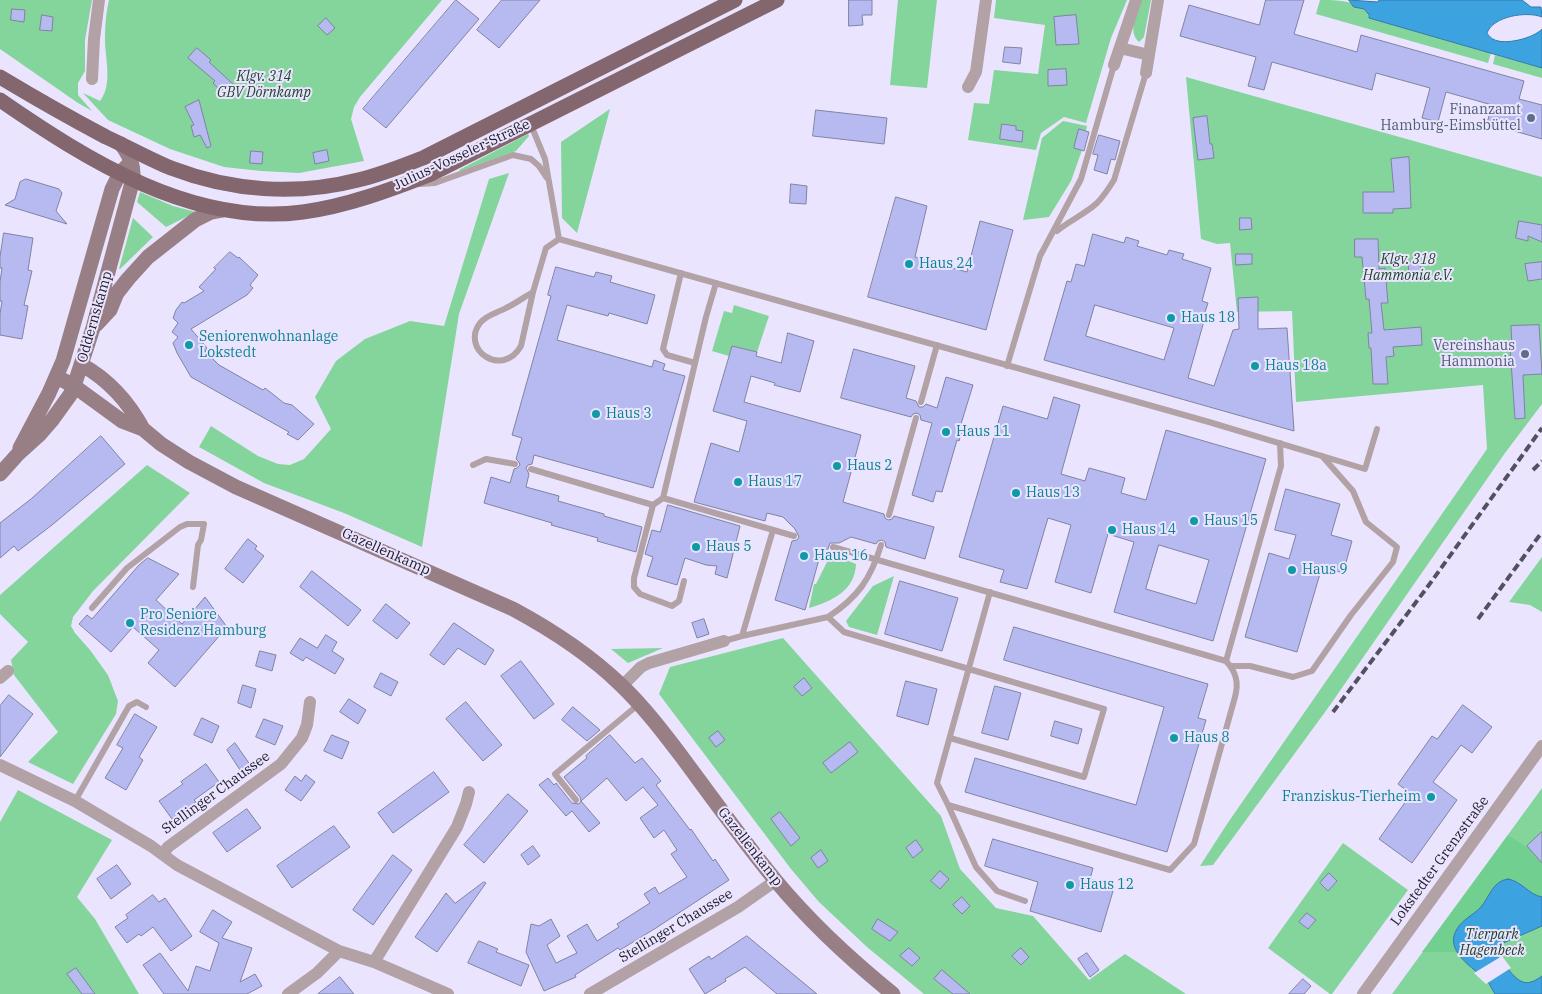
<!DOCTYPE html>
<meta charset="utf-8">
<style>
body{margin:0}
canvas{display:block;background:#eae4ff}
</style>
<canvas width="1542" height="994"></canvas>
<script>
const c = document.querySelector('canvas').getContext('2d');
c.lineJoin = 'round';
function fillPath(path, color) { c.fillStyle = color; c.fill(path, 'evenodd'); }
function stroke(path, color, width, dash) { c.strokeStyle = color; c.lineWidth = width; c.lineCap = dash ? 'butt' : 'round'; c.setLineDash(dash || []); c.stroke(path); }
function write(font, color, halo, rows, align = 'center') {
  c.font = font + ' "IBM Plex Serif",serif'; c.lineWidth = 4; c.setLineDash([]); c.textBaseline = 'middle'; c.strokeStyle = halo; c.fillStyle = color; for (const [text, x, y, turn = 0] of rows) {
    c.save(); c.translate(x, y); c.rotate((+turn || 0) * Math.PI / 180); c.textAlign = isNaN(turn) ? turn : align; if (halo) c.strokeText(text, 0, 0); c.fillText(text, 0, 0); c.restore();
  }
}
fillPath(new Path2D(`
 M0 0H92L85 40V71L78 83V95L92 111 78 103 0 49Z
 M109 0H442L360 97 354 107 351 119 364 161 299 173 261 171 224 167 170 149 108 120 83 93 100 101C113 84 105 59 105 39 105 27 106 12 109 0Z
 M898 0H937L927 88 890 85Z
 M996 0H1127L1111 38 1086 123 1064 117 1041 133 1036 150 968 140 974 103 989 104 994 70 1038 74 1045 25 994 18Z
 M1141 0H1151L1144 37 1139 42C1127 31 1137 13 1141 0Z
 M1320 0C1335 0 1365 0 1369 18L1491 53 1488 63 1316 14Z
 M1495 55 1542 68V78L1493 64Z
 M1186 77 1542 177V404L1505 453 1328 708 1213 865 1200 866 1227 824 1487 449 1483 385 1296 402 1292 311 1237 312 1230 243 1217 244 1201 239Z
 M610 109 577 233 562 218 561 142Z
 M1063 121 1087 126 1081 153 1071 181 1049 217 1023 220 1042 138Z
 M528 134 529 136 516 151 460 171 459 170Z
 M509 173 459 314 422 547 344 513 264 483 199 447 211 426 258 456 278 464 290 465 304 459 331 429 315 397 336 361 365 339 410 321 444 326 489 179Z
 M140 192 173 206 196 212 166 227 137 202Z
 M133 218 153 237 120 269H119Z
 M734 305 769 316 757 352 732 346 729 356 712 351 724 311 732 313Z
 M147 465 190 493 93 591 73 617 71 626 75 633 90 650 108 675 118 701 116 714 73 784 28 762 58 732 14 675 11 660 28 642 0 614V595Z
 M831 554 856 564C855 591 832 601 809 608L814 584H816Z
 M1542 557V612L1530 605 1509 602Z
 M894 576 877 635 849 627 846 621 873 586Z
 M783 638 941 816 960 869 996 908 1033 916 1089 980 1125 954 1186 994H924L867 947 819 902 791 869 659 694 670 667Z
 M663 648 628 663 611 649Z
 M1542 788V994H1392Z
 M18 790 112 840 77 897 95 919 139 994H0V822Z
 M1343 843 1408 890 1332 994H1330L1268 948Z`), '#84d59c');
fillPath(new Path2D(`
 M1508 835 1542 857V897L1537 896 1519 882 1512 879 1503 880 1497 883 1479 909 1461 923 1454 945 1457 952H1422Z`), '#71cf8f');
const water = new Path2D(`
 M1349 0 1378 2 1379 0H1522L1531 7H1541L1542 17C1527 11 1493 16 1487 33 1487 34 1492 39 1493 39 1504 46 1534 38 1542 29V68L1369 18V15L1364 9 1354 7Z
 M1508 879C1522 881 1529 895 1542 897V926L1501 944 1498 954C1505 964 1517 987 1531 982 1535 981 1539 978 1542 976V994H1495C1492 990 1490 984 1487 981 1474 968 1443 951 1457 929 1462 920 1473 915 1480 908 1490 897 1492 881 1508 879Z`);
fillPath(water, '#3da2e0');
stroke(water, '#347aa8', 1);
fillPath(new Path2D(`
 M1502 956 1511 968 1486 984 1474 973Z`), '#eae4ff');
const building = new Path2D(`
 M456 0 479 19 386 128 363 109Z
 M502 0H540L499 48 477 30Z
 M849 0H872V15H862L863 25 849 26Z
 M1266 0H1304L1294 34 1357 52 1361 35 1524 81 1519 99 1542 105V139L1487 123 1492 105 1446 92 1438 122 1422 118 1430 88 1376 73 1372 90 1272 62 1264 90 1248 86 1256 57 1180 36 1189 5 1259 25Z
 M12 9 25 10 24 22 11 20Z
 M42 15 53 17 52 31 40 30Z
 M1076 15 1079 44 1056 45 1054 17Z
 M326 18 335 28 327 35 318 26Z
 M1005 47 1022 48 1020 64 1003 62Z
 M197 48 211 60 209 62 233 84 226 91 223 89 221 91 213 83 215 81 188 58Z
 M1066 69 1067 85 1048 86V70Z
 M199 100 211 146 207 148 200 135 194 137 191 126 194 125 185 107Z
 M816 110 887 118 884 144 813 136Z
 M1207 116 1210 144H1212L1214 158 1198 160 1193 118Z
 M1002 124 1016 126V130L1023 131 1022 142 1000 139Z
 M1079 129 1089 132 1084 151 1074 148Z
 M1099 135 1120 141 1115 160 1111 159 1107 174 1094 170 1098 155 1093 154Z
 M327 150 329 161 315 164 313 153Z
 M251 151 263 152 262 164 250 163Z
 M1409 157 1411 208 1393 209V213H1363V192H1394L1391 159Z
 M26 179 59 189 62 193 56 211 67 224 5 205 15 199 20 182Z
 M791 184 807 186 806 204 790 203Z
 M896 197 927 206 915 257 967 272 980 221 1013 230 986 330 868 297Z
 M1240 218H1251L1252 229 1240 230Z
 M1519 221 1542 225V242L1528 236V241L1516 238Z
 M4 233 33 238 28 270 32 271 24 305 28 306 22 339 0 335V314L2 301H0V282L2 268H0V257Z
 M1093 234 1124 243 1126 237 1139 241 1137 246 1167 255 1169 250 1184 254 1182 259 1211 268 1202 301 1208 303 1202 321H1204L1188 378 1214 386 1233 330 1239 329 1238 298 1258 297V329L1287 328 1294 431 1044 360 1067 281 1071 282 1076 264 1084 266ZM1095 305 1174 328 1164 360 1086 336Z
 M1355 239H1378L1379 269 1385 268 1388 303H1381L1384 330 1421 327 1422 345 1393 347 1394 356 1386 357 1388 384H1373L1371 348H1369L1368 333H1372L1369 299H1366L1362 257H1355Z
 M230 252 238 258 239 257 258 275 250 285 253 288 247 295 191 329 207 348 205 351 219 365 263 390 265 388 284 403 292 405 314 424 298 440 287 434 289 432 191 377 177 353 173 343 178 337 172 332 178 323 173 318 176 310 182 302 184 303 204 291 199 287 216 269 214 268Z
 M1236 254H1252V264L1236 265Z
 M1420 261 1421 273 1409 274 1408 262Z
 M1542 262V279L1528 281 1525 264Z
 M556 267 594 277 596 272 612 276 610 282 655 295 647 324 609 313 608 316 567 305 557 340 652 367 654 360 665 364 663 370 685 376 653 488 534 455 532 464 528 465 526 468 529 474 526 487 559 496 558 501 604 514V516L642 527 636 552 597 541 598 538 551 525 552 523 484 503 491 477 510 483 514 469 517 468 520 465 519 462 516 459 522 438 512 435 551 296 548 295Z
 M1539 325 1542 374 1523 375 1525 418 1515 419 1510 347H1512L1511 326Z
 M788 333 814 341 800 392 774 385 775 383 751 376 744 402 861 435 843 502 884 514 885 518 888 520 892 519 894 516 934 527 925 559 886 547 885 542 882 540 878 541 876 544 851 537 839 543H830L828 549 821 552 805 610 775 600 792 541 797 540 799 537 795 529 783 517 767 513 765 521 694 502 711 443 739 452 747 421 713 411 732 346 757 352 756 356 781 363Z
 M854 349 915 366 906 398 916 401 919 407H923L926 404 937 408 946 377 973 385 961 424 964 425 959 441 957 440 942 492 936 491 933 502 912 495 932 423 921 420 920 415 917 413 913 414 911 417 841 398Z
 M1054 397 1080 405 1061 474 1085 481 1089 468 1111 474 1125 478 1121 493 1146 500 1166 430 1266 459 1213 641 1114 612 1134 542 1108 534 1091 593 1055 582 1071 525 1048 518 1027 589 1000 582 1004 570 959 557 1003 406 1047 419ZM1159 545 1209 560 1196 604 1146 589Z
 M101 436 125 464 52 525 18 551 14 546 0 558V523L31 499Z
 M1286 489 1340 504 1331 535 1352 541 1343 573 1322 567 1297 652 1245 637 1269 553 1289 559 1296 535 1275 530Z
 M668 505 740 526 727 578 715 574 717 566 706 565 685 558 677 585 647 576 653 557 645 554 652 530 660 532Z
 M248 539 257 546 255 549 264 556 243 583 225 569Z
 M148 558 179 574 156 600 182 624 205 597 227 627 175 687 148 663 159 650 133 627 111 652 79 624 87 615 92 619 139 565Z
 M312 571 361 610 348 626 300 587Z
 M900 581 958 598 942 651 885 634Z
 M386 604 410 623 397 639 373 621Z
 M704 619 709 634 697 638 692 623Z
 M454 623 494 650 485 665 458 648 444 665 430 655Z
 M1014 627 1208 684 1198 718 1206 720 1167 852 965 792 975 758 1136 805 1164 707 1004 660Z
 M326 635 337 642 332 651 344 659 335 674 306 657 303 661 290 653 300 638 317 648Z
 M260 651 276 655 272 671 256 666Z
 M521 661 554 704 534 719 501 676Z
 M381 673 398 682 391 696 374 687Z
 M804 678 812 688 802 696 794 687Z
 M906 681 937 689 928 725 897 716Z
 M243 685 256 689 251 708 238 703Z
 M995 686 1021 693 1008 740 982 733Z
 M9 695 33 714 0 757V706Z
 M349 699 366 710 358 724 340 712Z
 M466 702 502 745 483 761 446 719Z
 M1463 705 1492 727 1472 753 1461 745 1433 782 1457 800 1412 863 1379 839 1411 794 1398 784 1432 736 1437 739Z
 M573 707 600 730 587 741 562 720Z
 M135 714 157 727 139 757 143 760 126 790 105 778 123 748 117 745Z
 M202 718 219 726 212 743 194 735Z
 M264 719 283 726 275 745 256 737Z
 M1055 721 1082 729 1078 744 1051 736Z
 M718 731 725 740 716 747 709 738Z
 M332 735 349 742 342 759 324 751Z
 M610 735 635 763 642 758 661 781 656 785 690 830 691 829 713 861 715 859 729 880 656 928 620 950 618 948 575 975 576 977 544 991 526 952 531 924 539 926 551 919 560 936 547 945 556 963 577 953 567 936 587 924 597 941 619 927 617 924 650 903 644 894 655 887 659 894 687 877 671 854 677 850 664 830 654 838 640 818 658 805 643 787 626 801 607 778 581 801 600 823 589 832 572 811 566 816 539 785 548 778 554 785 556 783 572 803 579 804 581 801 580 797 564 777 587 758 586 756Z
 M850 742 858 752 831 773 823 763Z
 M235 743 251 766 242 773 227 750Z
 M206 764 219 782 194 800 196 802 172 819 159 801 183 784 181 782Z
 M434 772 449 792 393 833 378 813Z
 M306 775 315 782 301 801 285 790 295 776 301 781Z
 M508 794 528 811 484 863 464 845Z
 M247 809 261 828 227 852 213 833Z
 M780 812 800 838 791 846 771 819Z
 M334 826 350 847 292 888 277 866Z
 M1542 832V863L1527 846Z
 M993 839 1093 868 1090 879 1104 883 1102 888 1113 891 1101 932 1030 911 1038 882 985 866Z
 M916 840 923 850 913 858 906 848Z
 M533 846 540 856 528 865 521 855Z
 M821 850 828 861 818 868 811 858Z
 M393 855 412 870 373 925 353 910Z
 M117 865 131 884 111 899 97 879Z
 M940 871 949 879 940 889 931 881Z
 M1329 873 1337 881 1328 891 1320 883Z
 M484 882 486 883 437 952 415 937 446 893 455 903Z
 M153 895 159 902 165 898 192 936 171 951 153 927 141 936 139 934 127 943 115 927 128 918 126 915Z
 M962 897 970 906 962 914 953 905Z
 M213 910 232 922 222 938 252 948 240 982 255 974 262 986 247 994H164L143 965 160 953 188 991 196 966 210 971 219 943 200 932Z
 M1307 913 1316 920 1308 929 1299 922Z
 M878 919 898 932 890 941 872 929Z
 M747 936 759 946 817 994H777L745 967 725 979 726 981 705 994 689 969 709 956 711 959Z
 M479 941 498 949 496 952 529 965 521 986 468 963Z
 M909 948 920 958 912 966 900 956Z
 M1021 948 1029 957 1021 965 1012 956Z
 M1087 953 1099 970 1090 977 1078 959Z
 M76 968 95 994H82L67 974Z
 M942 970 970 994H953L934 979Z
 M340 977 354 994H318Z
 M1303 979 1311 986 1304 994H1289Z`);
fillPath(building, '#b6baf1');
stroke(building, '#8083a1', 1);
stroke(new Path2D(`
 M531 125 545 159 559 239 1209 422 1365 469 1377 429
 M419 184 435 183 513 155 531 159 539 166 547 178
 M1057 231C1069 221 1085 214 1097 203 1104 196 1109 188 1114 180L1146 73
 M681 273 663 349 667 355 695 363
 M533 292C524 297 515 304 506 308 497 313 486 315 480 323 460 349 502 379 521 346L533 292 546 248 559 239
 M1007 366 1040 256 1081 179 1114 65
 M921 402 937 345
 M473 465 486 459 515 464
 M531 469 653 505 663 498 706 317 716 283
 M663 498 794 536
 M653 505 634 578V587L640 594 672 606 679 601 684 581
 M889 515 916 418
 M833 547 1226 661C1236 672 1239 682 1235 697L1194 844 1170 870 948 805 937 783 990 592
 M92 608 127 568 180 527 187 524H204L201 540 198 545 193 587
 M828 617C857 598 871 579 881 545
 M742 636 773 530
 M724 641 742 636 828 617 844 632 1104 709 1084 777 950 738
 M1226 661 1281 466 1280 443
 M1231 666H1250L1293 677 1312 671 1351 615 1393 562 1397 547 1366 522 1353 491 1322 456
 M576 800 555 774 639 704
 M75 801 129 706 137 702 146 707
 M948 805 976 867 997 891 1025 901`), '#b2a1a5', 6);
stroke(new Path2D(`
 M1120 48 1149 55
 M1114 65 1136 0
 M1146 73 1158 0
 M92 79 94 39 99 0
 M968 87 976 72 986 0
 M0 678 8 671
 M622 686 641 667 649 663 724 641
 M0 765 75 801 151 846 177 865 339 951 374 962 448 994
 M163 854 168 847 281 764 302 738 307 725 310 702
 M374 962 457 827 466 804 469 792
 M288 994 317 973 339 951
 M590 994 738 907 775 881
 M1363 994 1542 746`), '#b2a1a5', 12);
stroke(new Path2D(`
 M96 325 110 310 117 293 128 279 148 257 195 220 211 212 222 210
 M82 365C109 380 128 401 143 429
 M57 377 74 386 122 421 143 429 161 444 189 462 236 487 513 609C552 630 589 654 621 685 644 707 663 732 682 757 713 799 743 841 776 881 810 922 851 960 893 994
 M20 448 49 393 63 361 112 189 120 173 129 164
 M0 474 18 454 39 435 52 420 70 395 74 386 93 328 133 179C134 165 130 156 121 144`), '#987f85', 15);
stroke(new Path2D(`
 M0 77C35 98 70 118 106 137 128 147 149 159 171 168 231 191 296 196 358 180 380 175 402 166 423 158L735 0
 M0 100C87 160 193 227 303 212 347 206 390 190 431 174L777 0`), '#84676e', 15);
stroke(new Path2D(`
 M1533 470 1542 461
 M1478 619 1542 532
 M1333 712 1426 589 1542 428`), '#545060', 4, [8, 4]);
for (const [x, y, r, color] of [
 [1531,118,5,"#5c6f8a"],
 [909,264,5,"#0f9aa8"],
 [1171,318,5,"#0f9aa8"],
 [189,345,5,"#0f9aa8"],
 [1525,354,5,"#5c6f8a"],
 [1255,366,5,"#0f9aa8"],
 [596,414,5,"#0f9aa8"],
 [946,432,5,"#0f9aa8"],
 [837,466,5,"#0f9aa8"],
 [738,482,5,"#0f9aa8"],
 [1016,493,5,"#0f9aa8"],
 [1194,521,5,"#0f9aa8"],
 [1112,530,5,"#0f9aa8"],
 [696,547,5,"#0f9aa8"],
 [804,556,5,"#0f9aa8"],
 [1292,570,5,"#0f9aa8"],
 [130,623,5,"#0f9aa8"],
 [1174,738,5,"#0f9aa8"],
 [1431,797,5,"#0f9aa8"],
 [1070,885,5,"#0f9aa8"]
]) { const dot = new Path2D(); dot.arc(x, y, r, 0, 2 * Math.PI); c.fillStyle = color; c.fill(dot); stroke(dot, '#eae4ff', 2); }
write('italic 14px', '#1e442a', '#eae4ff', [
 ["Klgv. 314",264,77],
 ["GBV Dörnkamp",264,93],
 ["Klgv. 318",1408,260],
 ["Hammonia e.V.",1408,276],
 ["Tierpark",1492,935],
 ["Hagenbeck",1492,951]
]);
write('14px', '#4e5e75', '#eae4ff', [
 ["Finanzamt",1521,110],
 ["Hamburg-Eimsbüttel",1521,126],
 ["Vereinshaus",1515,346],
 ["Hammonia",1515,362]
], 'right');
write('14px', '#1e1b27', '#eae4ff', [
 ["Julius-Vosseler-Straße",462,155,-25],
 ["Oddernskamp",95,317,-74],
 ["Gazellenkamp",386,552,24],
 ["Stellinger Chaussee",216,793,-36],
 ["Gazellenkamp",750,847,52],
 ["Lokstedter Grenzstraße",1440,861,-54],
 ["Stellinger Chaussee",676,926,-31]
]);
write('14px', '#0d838f', '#eae4ff', [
 ["Haus 24",919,264],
 ["Haus 18",1181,318],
 ["Seniorenwohnanlage",199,337],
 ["Lokstedt",199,353],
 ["Haus 18a",1265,366],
 ["Haus 3",606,414],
 ["Haus 11",956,432],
 ["Haus 2",847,466],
 ["Haus 17",748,482],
 ["Haus 13",1026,493],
 ["Haus 15",1204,521],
 ["Haus 14",1122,530],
 ["Haus 5",706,547],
 ["Haus 16",814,556],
 ["Haus 9",1302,570],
 ["Pro Seniore",140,615],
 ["Residenz Hamburg",140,631],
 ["Haus 8",1184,738],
 ["Franziskus-Tierheim",1421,797,"right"],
 ["Haus 12",1080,885]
], 'left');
</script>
